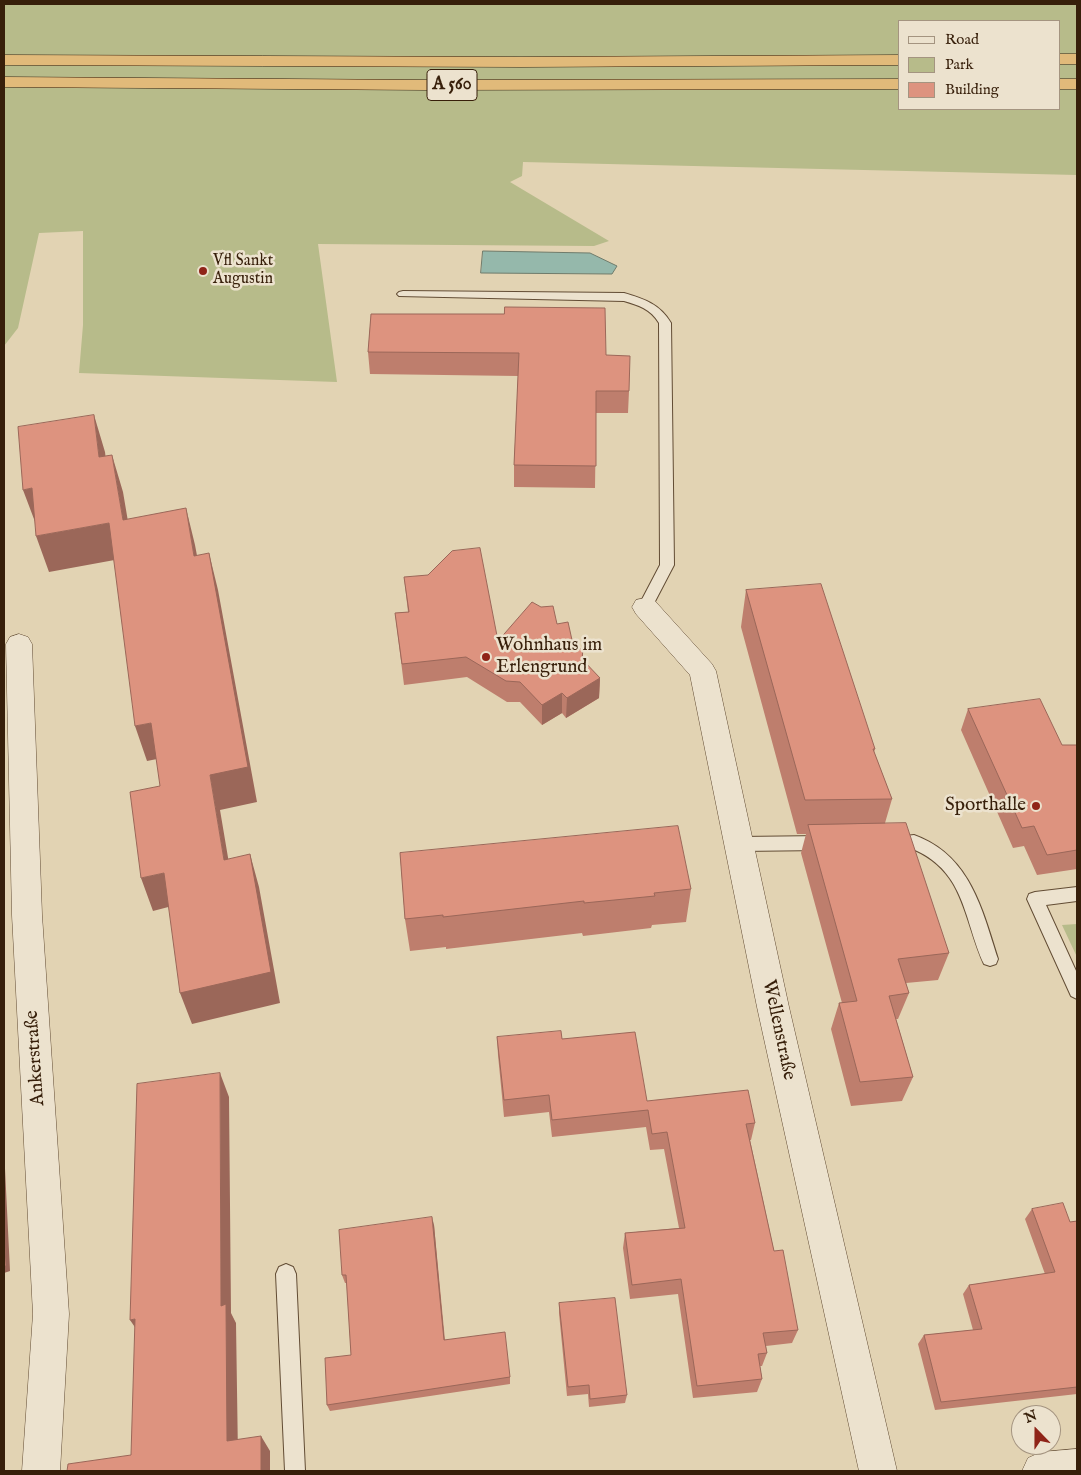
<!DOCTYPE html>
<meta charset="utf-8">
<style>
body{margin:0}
#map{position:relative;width:1081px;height:1475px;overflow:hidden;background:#e2d3b3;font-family:"IM FELL English",serif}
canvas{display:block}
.frame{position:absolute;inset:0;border:5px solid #371f0a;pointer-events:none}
.legend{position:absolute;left:898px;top:20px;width:162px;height:90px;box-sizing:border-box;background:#ece2ce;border:1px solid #a49480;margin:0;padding:6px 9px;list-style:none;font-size:15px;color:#371f0a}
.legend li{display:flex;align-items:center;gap:10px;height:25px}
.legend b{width:25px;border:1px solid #a49480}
.north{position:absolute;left:1011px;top:1405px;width:50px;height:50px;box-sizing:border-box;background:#ece2ce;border:1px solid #a49480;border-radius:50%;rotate:338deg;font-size:14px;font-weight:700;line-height:20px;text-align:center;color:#371f0a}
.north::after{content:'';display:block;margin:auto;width:18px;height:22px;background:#8f2418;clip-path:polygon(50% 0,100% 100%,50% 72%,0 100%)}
</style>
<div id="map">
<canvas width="1081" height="1475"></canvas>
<div class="frame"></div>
<ul class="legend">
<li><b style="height:6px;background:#ece2ce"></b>Road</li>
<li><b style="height:14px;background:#b7bb8a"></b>Park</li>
<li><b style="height:14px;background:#dd937f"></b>Building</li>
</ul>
<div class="north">N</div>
</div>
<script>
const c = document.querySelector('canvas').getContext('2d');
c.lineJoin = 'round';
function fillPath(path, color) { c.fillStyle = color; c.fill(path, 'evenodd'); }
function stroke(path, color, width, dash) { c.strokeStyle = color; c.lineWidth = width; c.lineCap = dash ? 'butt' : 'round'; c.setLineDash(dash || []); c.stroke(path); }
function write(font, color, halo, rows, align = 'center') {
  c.font = font + ' "IM FELL English",serif'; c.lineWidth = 5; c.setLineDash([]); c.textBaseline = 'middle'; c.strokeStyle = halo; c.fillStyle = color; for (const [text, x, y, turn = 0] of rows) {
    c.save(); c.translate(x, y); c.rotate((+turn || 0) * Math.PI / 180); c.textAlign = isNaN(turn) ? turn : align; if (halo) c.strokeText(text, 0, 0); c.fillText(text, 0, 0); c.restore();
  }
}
fillPath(new Path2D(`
 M4 4H1077V175L523 162 522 176 510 182 609 241 594 246 318 244 337 382 79 373 83 325V231L39 233 18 328 4 346ZM900 21H1060V109H900Z
 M1077 924V957L1062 925Z`), '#b7bb8a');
const water = new Path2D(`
 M483 251 590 253 617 266 612 274 481 273Z`);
fillPath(water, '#95b8ab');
stroke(water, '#6f7b6b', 1);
const service = new Path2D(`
 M403 291 624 293C644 299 660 304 671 323L674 565 650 611 645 612 640 611 638 607 660 565 659 323C651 309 638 305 624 301L399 296 397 294 399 292Z
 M914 835C970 855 982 909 998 959L996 964 990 966 984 964C964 921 966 873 915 850 907 846 897 851 888 848L886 843 888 838Z
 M823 836 829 838 831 843 829 848 823 850 740 851 734 849 732 844 734 839 740 837Z
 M1077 887V901L1046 905 1077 973V999L1071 996 1027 899 1029 894 1035 892Z
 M286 1264 293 1267 296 1274 305 1471H285L276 1274 279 1267Z`);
const minor = new Path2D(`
 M645 598 654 600 712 664 716 671 789 1007 897 1471H859L757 1007 690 675 636 614 632 607 636 600Z
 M19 634 28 637 32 644 42 915 69 1314 60 1471H22L33 1314 12 915 6 644 10 637Z
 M1077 1449V1471H1022L1028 1458 1041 1452Z`);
const motorway = new Path2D(`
 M1060 54H1077V64H1060Z
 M4 55 521 57 900 55V65L521 67 4 65Z
 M4 77 426 80 900 79V89L426 90 4 87Z
 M1060 79H1077V89H1060Z`);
stroke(service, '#624c34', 2);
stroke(minor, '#624c34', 1);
stroke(motorway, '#371f0a', 1);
fillPath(service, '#ece2ce');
fillPath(minor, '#ece2ce');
fillPath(motorway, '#e1ba7a');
fillPath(new Path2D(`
 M371 314 606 355 629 391 628 413H596L595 488 514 487V465L518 376 370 374 368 352Z
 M404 577 498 641 557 624 574 649H583V661L600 678 599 698 566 718 562 713 542 725 520 702H507L467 677 404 685 395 613 408 612Z
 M746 590 875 749 874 752 892 799 885 823 949 953 938 980 906 983 909 993 898 1019H896L913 1077 902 1101 851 1106 831 1029 839 1003H842L801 853 806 834H797L741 627Z
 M968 709 1062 745H1077V869L1037 875 1024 846 1013 848 961 730Z
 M400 853 691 889 686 922 652 925 651 928 583 936 582 933 446 949V947L410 951 405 919Z
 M497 1037 562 1039 647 1101 755 1123 751 1140H750L774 1251 798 1330 792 1343 766 1346 767 1353 762 1366H760L762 1379 757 1392 693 1398 678 1294 630 1299 623 1248 625 1233 679 1228 664 1149 650 1150 646 1127 552 1137 549 1112 504 1117 498 1055Z
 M1032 1209 1070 1222 1077 1221V1394L935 1410 918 1344 924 1335 973 1330 963 1294 969 1285 1045 1274 1025 1219Z
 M434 1225 445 1340 510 1377V1384L330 1411 327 1405 351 1355 347 1283H345L342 1275Z
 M559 1303 627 1395 625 1403 589 1407 588 1394 567 1396 559 1313Z`), '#be7e6d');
fillPath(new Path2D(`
 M94 415 105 452 110 494 99 457Z
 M112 455 123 492 134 557 123 520Z
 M32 488 37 527 23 490Z
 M186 508 195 545 204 593 194 556Z
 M109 523 120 559 49 572 36 536Z
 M209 553 218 590 257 802 220 810 234 893 224 860 210 775Z
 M600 678 599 698 566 718 567 698Z
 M562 693V713L542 725V705Z
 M151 723 162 758 147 761 135 726Z
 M250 854 259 887 280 1003 192 1024 180 993Z
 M164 873 176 905 153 911 141 878Z
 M220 1073 229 1097 231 1313 236 1323 238 1457 227 1441 221 1306Z
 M4 1148 10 1271 4 1273Z
 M432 1217 434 1225 445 1347 444 1340Z
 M135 1319 143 1339 130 1320Z
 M261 1436 270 1451V1471H261Z`), '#9b6759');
const building = new Path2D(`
 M505 307 605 308 606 355 630 356 629 391H596V466L514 465 519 353 368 352 371 314H504Z
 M94 415 99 457 112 455 123 520 186 508 194 556 209 553 248 767 210 775 224 860 250 854 271 972 180 993 164 873 141 878 130 792 160 786 151 723 135 726 109 523 36 536 32 488 23 490 18 427Z
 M480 548 498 641 532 602 541 607 553 606 557 624 568 622 574 649H583L582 659 600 678 567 698 562 693 542 705 520 682 506 681 466 657 402 664 395 613 409 612 404 577 428 575 452 551Z
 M821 584 875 749H873L892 799 805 800 746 590Z
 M1040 699 1062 745H1077V850L1047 855 1034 826 1022 828 968 709Z
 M906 823 949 953 898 959 909 993 889 996 913 1077 860 1082 839 1003 857 1001 808 825Z
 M678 826 691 889 654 893 655 896 584 903V901L443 917V915L405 919 400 853Z
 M561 1031 562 1039 635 1032 647 1101 748 1090 755 1123 746 1124 774 1251 783 1250 798 1330 763 1333 767 1353 758 1354 762 1379 697 1386 681 1279 632 1285 625 1233 685 1228 667 1132 652 1134 648 1110 552 1120 549 1095 504 1100 497 1037Z
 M220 1073 221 1306 226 1304 227 1441 261 1436V1471H67L68 1464 131 1455 135 1319 130 1320 137 1084Z
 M1063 1203 1070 1222 1077 1221V1387L941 1402 924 1335 982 1329 969 1285 1055 1272 1032 1209Z
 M432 1217 444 1340 505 1332 510 1377 327 1405 325 1358 351 1355 346 1275H342L339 1230Z
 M4 1228 6 1266H4Z
 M615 1298 627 1395 590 1399 589 1385 568 1387 559 1303Z`);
fillPath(building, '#dd937f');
stroke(building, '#9b6759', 1);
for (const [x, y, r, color] of [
 [203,271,5,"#8f2418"],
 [486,657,5,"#8f2418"],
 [1036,806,5,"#8f2418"]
]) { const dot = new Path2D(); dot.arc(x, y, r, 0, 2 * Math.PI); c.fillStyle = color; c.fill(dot); stroke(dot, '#ece2ce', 2); }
write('16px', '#371f0a', '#ece2ce', [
 ["Vfl Sankt",213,262],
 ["Augustin",213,280]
], 'left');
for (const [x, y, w] of [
 [452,85,50]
]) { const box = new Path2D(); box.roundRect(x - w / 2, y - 15.5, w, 31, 4); c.fillStyle = '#ece2ce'; c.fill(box); stroke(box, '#371f0a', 1); }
write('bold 18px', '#371f0a', null, [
 ["A 560",452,85]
]);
write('19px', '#371f0a', '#ece2ce', [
 ["Wohnhaus im",496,646],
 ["Erlengrund",496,668],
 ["Sporthalle",1026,806,"right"]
], 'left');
write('19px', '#371f0a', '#ece2ce', [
 ["Wellenstraße",778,1030,78],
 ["Ankerstraße",36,1058,-94]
]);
</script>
